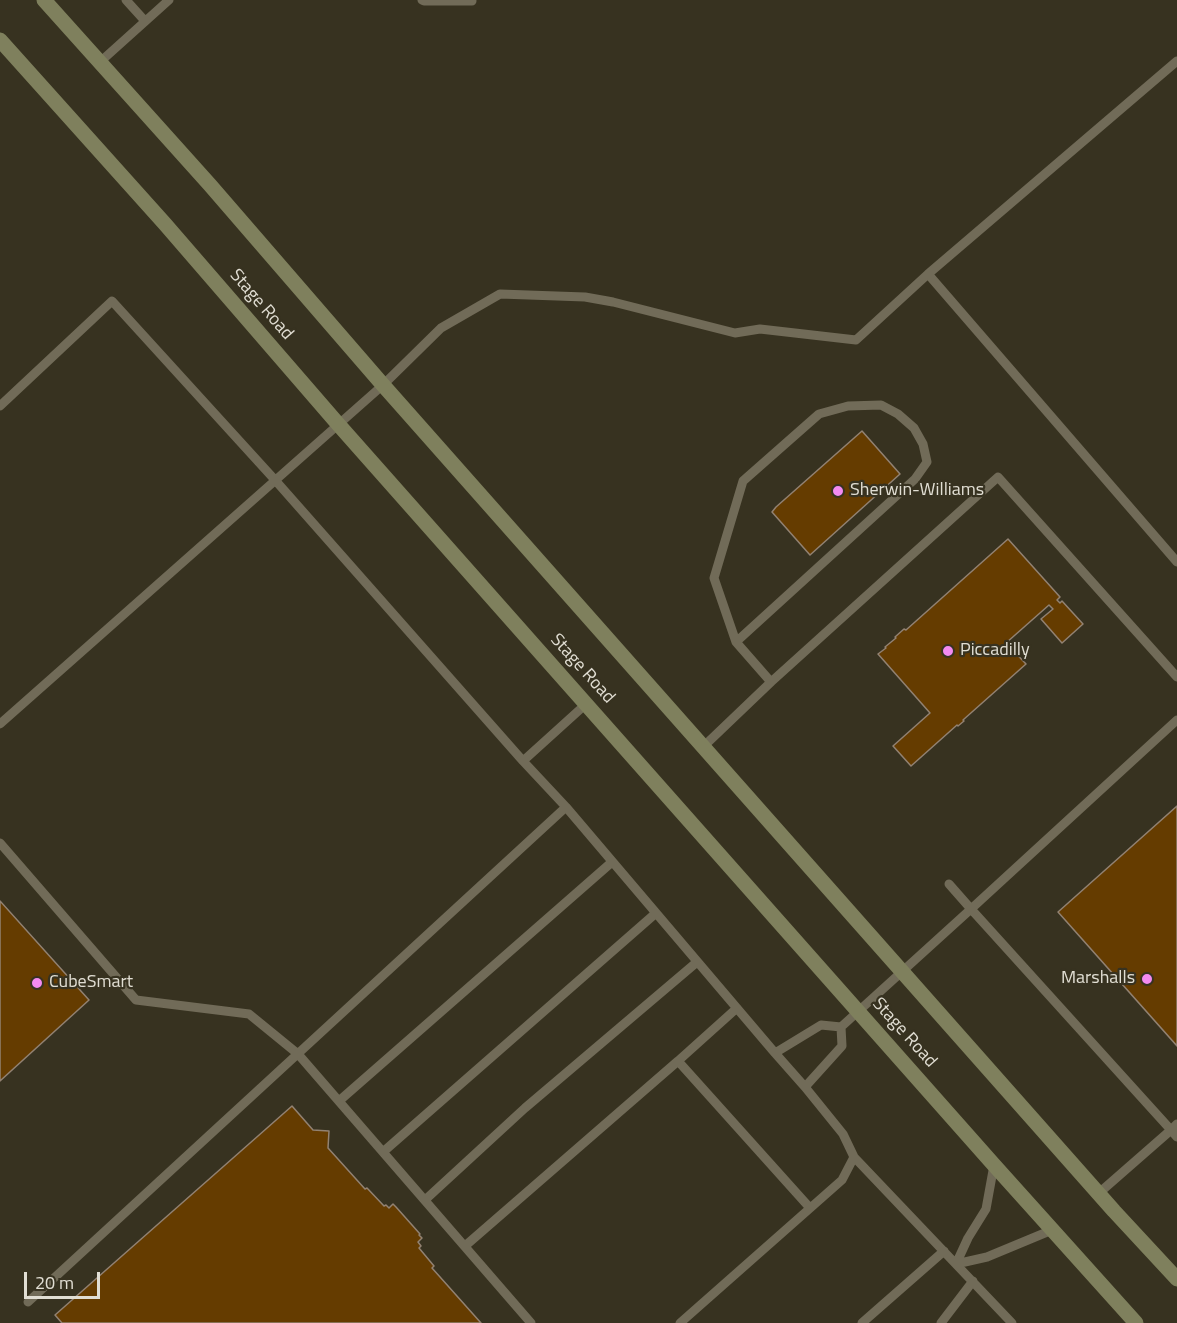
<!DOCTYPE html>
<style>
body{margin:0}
#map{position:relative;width:1177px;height:1323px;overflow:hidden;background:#373220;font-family:"Titillium Web",sans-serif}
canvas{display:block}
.scale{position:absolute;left:24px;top:1272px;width:76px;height:27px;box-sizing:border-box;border:3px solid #e1ded3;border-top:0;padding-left:8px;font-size:18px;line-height:21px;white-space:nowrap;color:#e1ded3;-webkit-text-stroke:4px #373220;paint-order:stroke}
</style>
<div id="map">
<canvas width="1177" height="1323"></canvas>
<div class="scale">20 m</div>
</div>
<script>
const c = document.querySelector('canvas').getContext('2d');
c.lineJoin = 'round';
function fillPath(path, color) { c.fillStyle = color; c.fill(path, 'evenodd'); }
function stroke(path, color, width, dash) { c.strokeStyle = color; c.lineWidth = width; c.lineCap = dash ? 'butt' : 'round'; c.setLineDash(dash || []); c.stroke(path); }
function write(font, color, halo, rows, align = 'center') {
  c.font = font + ' "Titillium Web",sans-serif'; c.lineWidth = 4.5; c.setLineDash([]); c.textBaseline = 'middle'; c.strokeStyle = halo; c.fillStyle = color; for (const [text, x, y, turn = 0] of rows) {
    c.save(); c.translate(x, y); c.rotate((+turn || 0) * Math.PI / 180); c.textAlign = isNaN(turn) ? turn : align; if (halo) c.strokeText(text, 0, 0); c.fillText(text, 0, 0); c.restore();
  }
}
const building = new Path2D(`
 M862 431 900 474 810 555 772 512 776 507Z
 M1008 539 1060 597 1057 600 1060 603 1062 601 1083 624 1062 643 1041 619 1053 609 1049 605 1006 643 1026 664 963 720 964 721 958 726 957 725 911 766 893 746 930 713 878 654 886 648 885 647 896 638 895 637 904 629 906 630Z
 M1177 806V1046L1058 912Z
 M0 901 89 1000 0 1081Z
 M292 1106 313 1130 329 1131 328 1148 365 1189 367 1188 384 1206 386 1205 389 1208 393 1204 396 1207 420 1234 419 1235 422 1238 418 1242 421 1246 419 1248 434 1266 432 1268 481 1323H62L55 1315Z`);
fillPath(building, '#653c00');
stroke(building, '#928272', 1.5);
stroke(new Path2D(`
 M126 0 145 21
 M422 0 424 1H472
 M100 62 169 0
 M928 274 1177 562
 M0 406 112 301 275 480 523 761 586 704
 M736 642 915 479 927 462 923 444 914 428 898 414 881 405 848 406 819 414 743 481 714 578 736 642 771 682
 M0 724 383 385 441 328 500 294 585 297 613 302 735 333 760 329 856 340 928 274 1177 61
 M703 747 771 682 998 477 1177 677
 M523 761 566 807
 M0 843 136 1000 249 1014 298 1054 531 1323
 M737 1008 678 1061 810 1208
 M775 1053 805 1087
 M339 1101 612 862
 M1177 1124 1171 1130 1177 1137
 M383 1152 656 913
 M854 1157 1012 1323
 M994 1165 986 1209 968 1238 956 1264 987 1257 1052 1230
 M1099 1193 1171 1130 971 909 1177 720
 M425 1200 525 1108 697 962
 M465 1246 678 1061
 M28 1302 566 807 775 1053 821 1025 841 1027 971 909 949 884
 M680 1323 842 1180 854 1157 843 1134 805 1087 842 1046 841 1027
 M862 1323 944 1251
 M941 1323 973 1281`), '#716b58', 9);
stroke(new Path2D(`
 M44 0 210 185 383 385 1114 1211 1177 1279
 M0 40 165 224 338 424 994 1165 1136 1323`), '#7f805d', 15);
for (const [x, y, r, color] of [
 [838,491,6,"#f38af1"],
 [948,651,6,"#f38af1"],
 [1147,979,6,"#f38af1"],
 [37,983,6,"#f38af1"]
]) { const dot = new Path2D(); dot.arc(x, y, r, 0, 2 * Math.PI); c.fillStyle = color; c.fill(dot); stroke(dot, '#373220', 2); }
write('18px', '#e1ded3', '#373220', [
 ["Stage Road",261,305,49],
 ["Stage Road",582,669,48],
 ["Stage Road",904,1033,48]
]);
write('18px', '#e1ded3', '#373220', [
 ["Sherwin-Williams",850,491],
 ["Piccadilly",960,651],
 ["Marshalls",1135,979,"right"],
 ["CubeSmart",49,983]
], 'left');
</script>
